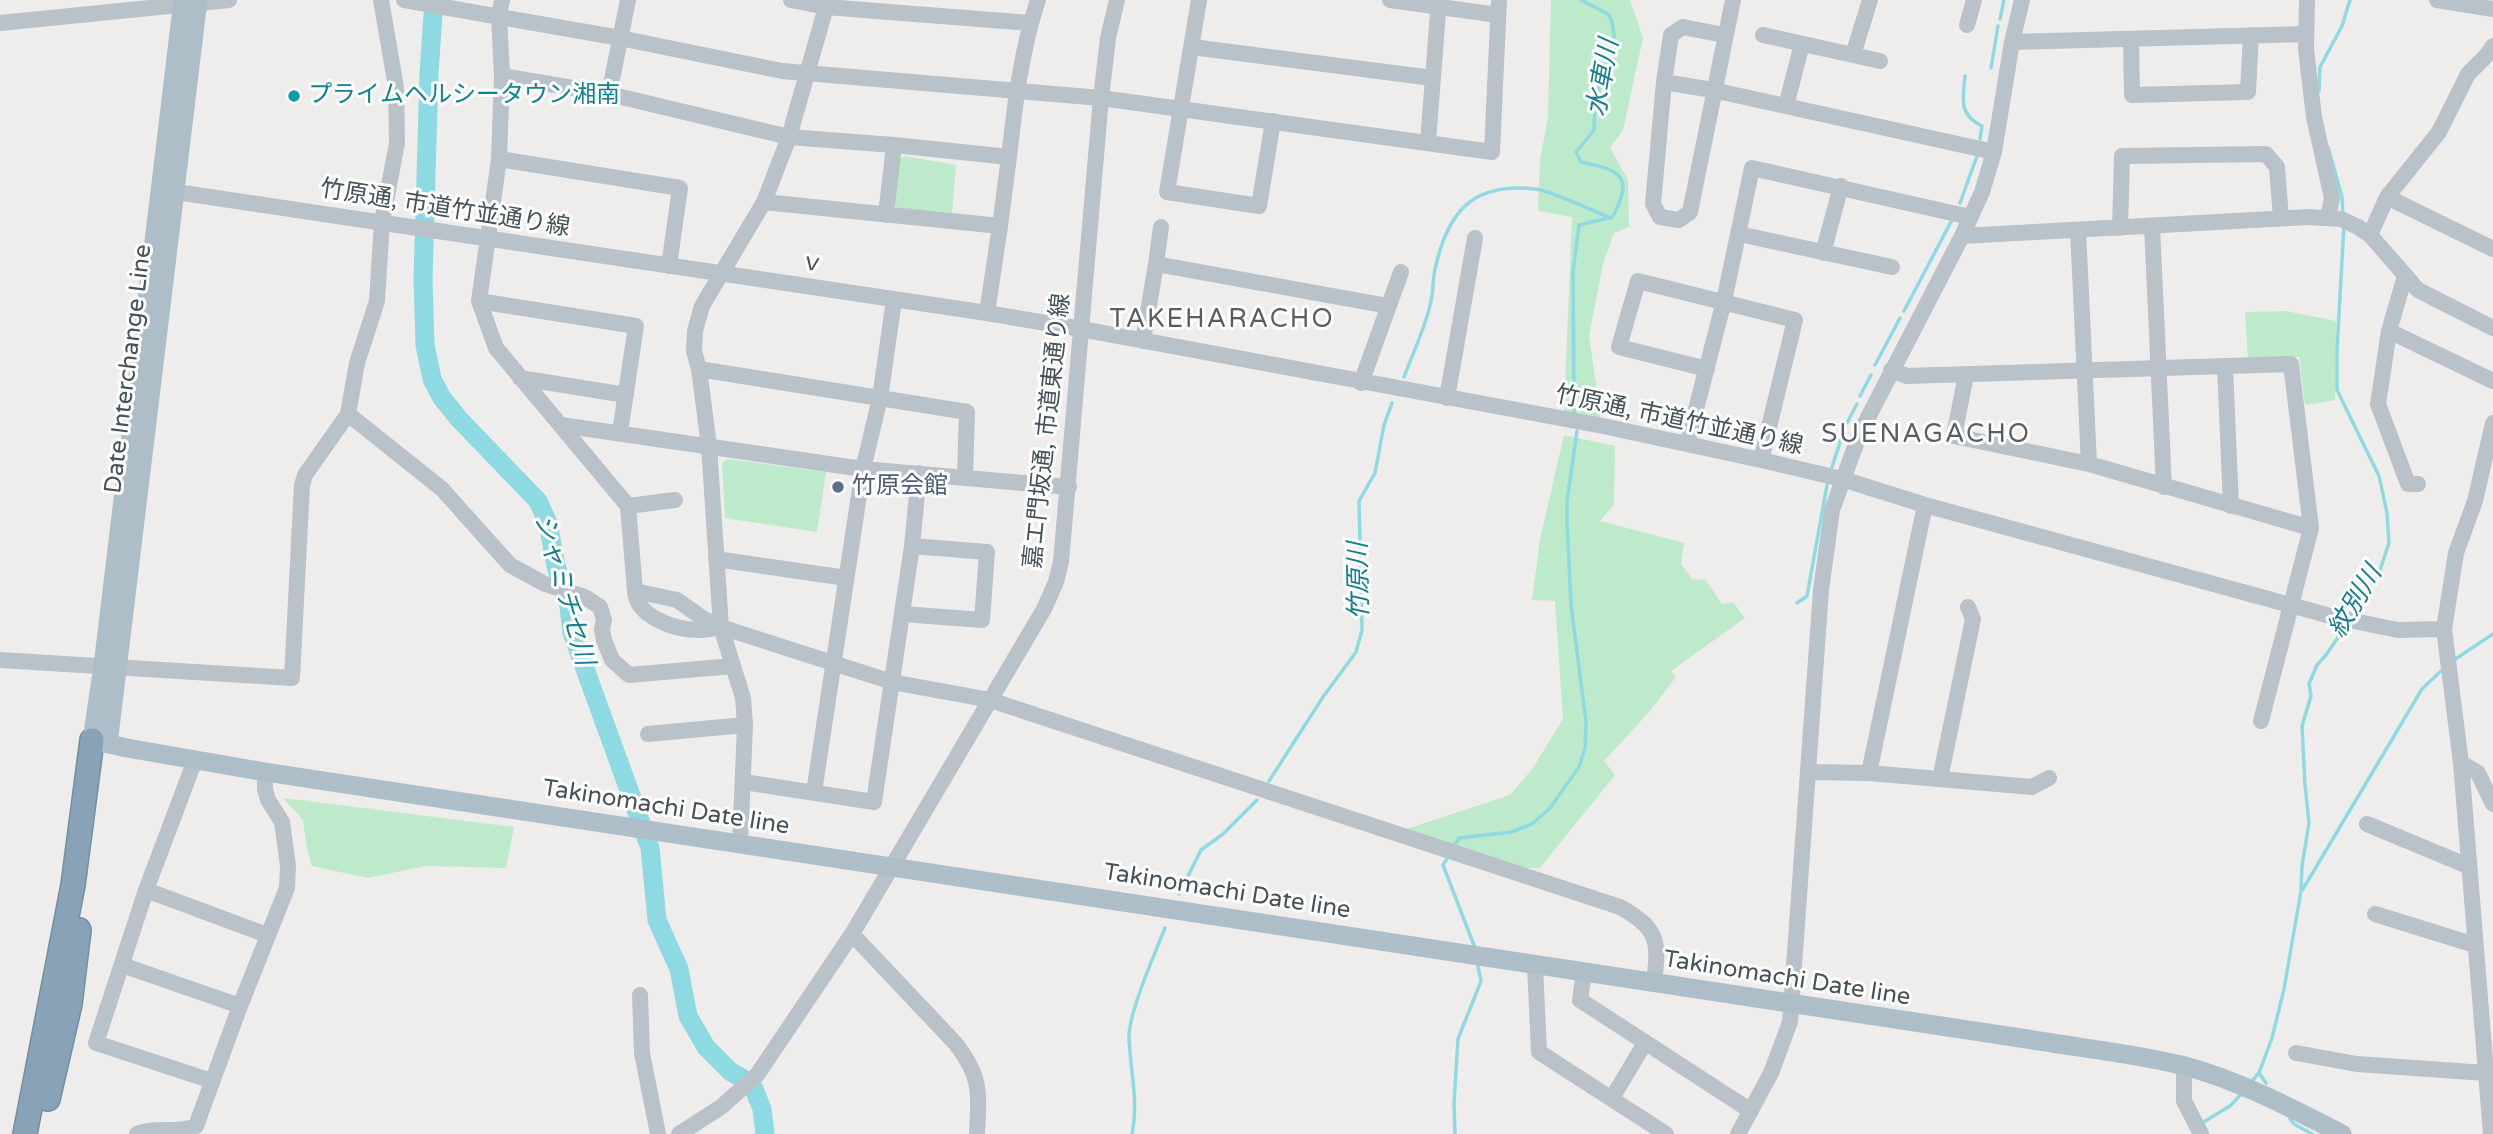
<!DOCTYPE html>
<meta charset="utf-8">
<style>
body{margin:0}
canvas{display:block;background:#efecec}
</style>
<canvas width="2493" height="1134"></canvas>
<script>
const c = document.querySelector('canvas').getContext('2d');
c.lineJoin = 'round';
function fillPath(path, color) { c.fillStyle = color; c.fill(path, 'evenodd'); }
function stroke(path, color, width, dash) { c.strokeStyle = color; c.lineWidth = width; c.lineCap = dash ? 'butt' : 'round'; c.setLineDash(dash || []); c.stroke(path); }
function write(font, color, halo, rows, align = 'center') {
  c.font = font + ' "Varela Round","Noto Sans JP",sans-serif'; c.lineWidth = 6; c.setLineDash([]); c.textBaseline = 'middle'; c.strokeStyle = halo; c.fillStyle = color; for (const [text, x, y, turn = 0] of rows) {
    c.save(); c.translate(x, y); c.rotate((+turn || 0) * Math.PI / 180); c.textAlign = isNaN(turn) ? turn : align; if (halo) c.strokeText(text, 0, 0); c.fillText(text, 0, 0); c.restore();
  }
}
fillPath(new Path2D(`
 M1551 0H1630L1643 38 1623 130 1610 148 1628 180 1629 227 1614 233 1603 264 1589 336 1601 418 1564 412 1572 217 1538 211 1540 161 1548 117Z
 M904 156 956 165 952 213 899 208 892 203 897 160Z
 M2286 311 2336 321 2335 400 2305 405 2299 357 2248 360 2245 312Z
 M1564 435 1615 446 1614 505 1600 521 1684 543 1681 564 1692 579 1706 580 1722 604 1733 602 1745 618 1671 671 1676 677 1650 711 1604 761 1615 775 1540 868H1517L1407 829 1510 795 1533 768 1563 719 1555 601 1532 600 1540 539Z
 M728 459 826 472 817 532 725 518 722 463Z
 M283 798 514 827 506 868 425 866 368 878 312 866 307 849 303 820Z`), '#bdeaca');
stroke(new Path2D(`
 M1581 0 1608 14 1612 21 1614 37 1595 101 1594 130 1576 152 1581 162C1601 167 1631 169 1621 197 1618 205 1617 212 1611 218
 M2000 19 2004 0
 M1991 68 1998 26
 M1965 76C1963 100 1958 114 1982 126L1980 139
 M2319 91 2320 67 2342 26 2350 0
 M2328 147 2342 197 2343 214
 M1960 203 1978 153
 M2344 225 2337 349V390L2379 476 2387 513 2389 543 2380 570 2353 615
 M1904 311 1953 218
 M1875 365 1900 318
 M1404 377C1413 352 1426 327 1431 301 1433 292 1433 283 1434 274 1446 214 1470 182 1535 189 1553 191 1592 211 1611 218
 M1860 396 1871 375
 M1574 414 1573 272 1579 225 1609 218
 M1847 423 1857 404
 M1832 467 1843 433
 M1797 603 1807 596 1827 485
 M2454 660 2493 634
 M1269 781 1323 697 1356 652 1362 630 1359 501 1375 473 1384 425 1392 403
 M1453 848 1459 838 1511 832 1532 824 1550 808 1579 767 1585 748 1586 722 1571 605 1567 522V501L1577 431
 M1449 855 1443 865 1475 948
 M2303 889 2422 689 2443 669
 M1179 894 1201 850 1223 834 1257 800
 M2259 1073 2266 1083
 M2250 1083 2259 1073 2272 1038 2284 989 2301 891 2302 866 2309 823 2305 785 2302 726 2311 696 2309 684 2317 665 2326 655 2347 624
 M2290 1119 2294 1124 2312 1134
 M2202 1123 2230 1106 2243 1092
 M1132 1134C1139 1101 1130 1070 1129 1037 1129 1011 1155 954 1165 928
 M1455 1134 1454 1103 1458 1039 1481 981 1477 962`), '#8edae3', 3.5);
stroke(new Path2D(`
 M434 0 429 73 423 279 425 345 432 379 442 398 459 419 538 501 548 523 556 566 569 606 572 633 650 848 657 920 679 969 688 1016 706 1047 731 1072 749 1082 754 1089 762 1109 765 1134`), '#8edae3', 19);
const highway = new Path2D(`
 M48 1099 70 1004 79 930
 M25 1134 73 885 92 740`);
stroke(highway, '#738fa3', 26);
stroke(new Path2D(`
 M404 0 620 38 782 71 1101 98 1492 152 1499 0
 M502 0 499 16 502 76
 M791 0 826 7 1030 23
 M1199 0 1167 192 1259 206 1273 121
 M1390 0 1498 15
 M2307 0 2306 49 2314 117 2332 198 2328 218
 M2437 0 2493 9
 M0 23 229 0
 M1967 25 1974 0
 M1724 35 1683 27 1671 35 1664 82 1653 204 1660 217 1679 220 1690 212 1733 0
 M1763 35 1853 55 1870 0
 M2131 39 2132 95 2248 92 2251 35
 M2012 42 2306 34
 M1192 47 1432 78
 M1853 55 1880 61
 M1664 82 1713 90 1994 152
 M609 94 628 0
 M1786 106 1802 44
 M1428 142 1439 0
 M894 145 1009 157C1015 104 1021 51 1038 0
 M499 159 502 76 609 94 789 137 894 145 886 215
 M163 190 987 313 1081 329 1603 426 1761 460 1842 479 1925 505 2334 617 2398 630 2444 629
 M2387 197 2493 249
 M764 202 1000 226 987 313
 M1000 226 1009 157
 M2152 226 2164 487
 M2120 228 2122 156 2266 154 2277 167 2281 218
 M2078 230 2089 464
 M1739 234 1892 267
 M2370 235 2387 197 2439 132 2468 74 2487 55 2493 46
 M1962 236 2308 217 2341 219 2358 227 2370 235 2418 290 2493 328
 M1823 253 1841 186
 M1156 264 1161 227
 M669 266 680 188 499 159 479 301 496 348 628 506 635 591 677 600 704 619 721 627 892 682 990 700 1620 907C1659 929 1659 941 1654 983
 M2405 276 2389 331 2378 404 2408 484H2418
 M479 301 636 326 620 432
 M2389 331 2493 381
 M1143 341 1156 264 1388 306
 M2225 367 2231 506
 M699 369 967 412 965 477
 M1707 369 1619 347 1638 281 1795 320 1761 460
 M1891 370 1907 376 2291 364 2311 528 2261 721
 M1966 375 1954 436 2089 464 2311 528
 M520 378 626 395
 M1361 383 1401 272
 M1447 398 1475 238
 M348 414 442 489 510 565 545 584 585 597 600 607 604 620 602 629 604 640 612 660 629 675 733 666
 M561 425 863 469 1069 487
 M1687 444 1724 301 1752 168 1970 217
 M628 506 675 500
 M716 559 846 578
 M635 591C636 617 676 630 698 630 706 630 714 628 721 627
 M903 614 982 620 987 552 912 546
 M0 660 292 678 302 485 305 475 348 414 357 363 377 301 382 222 397 143 396 87 381 0
 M648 734 745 725
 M195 760 146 890 96 1043 212 1081
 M2461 763 2478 773 2493 804
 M1808 772 1869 773 2032 787 2049 778
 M1869 773 1925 505
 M1940 779 1973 619 1968 607
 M744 782 874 802 912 546 919 473
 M814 792 863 469 880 398 894 300
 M2367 824 2468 866
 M740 845 745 725 743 698 721 627 709 446 699 369 694 351 695 331 702 306 764 202 789 137 828 0
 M146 890 267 935
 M2375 914 2475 945
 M852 934 956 1044C982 1078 979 1093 977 1134
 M122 965 240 1006
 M1535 965 1539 1052 1666 1134
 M1584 972 1580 1000 1751 1111
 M640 995 642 1053 658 1134
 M2296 1053 2357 1064 2486 1073
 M2184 1066V1101L2201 1134
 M1612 1098 1645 1043
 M137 1134C156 1126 177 1134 196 1126L240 1006 287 888 288 866 282 822 268 800 265 789V772
 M679 1134 721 1107 757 1075 852 934 1044 609 1056 582 1061 562 1101 98 1108 38 1117 0
 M1738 1134 1771 1073 1790 1022 1821 590 1832 510 1860 433 1962 236 1982 192 1994 152 2012 42 2022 0
 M2491 1134 2461 763 2444 629 2456 553 2475 501 2493 423`), '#b9c2c8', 16);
stroke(new Path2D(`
 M183 0 103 666 92 740 127 748 265 772 2027 1039C2079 1048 2134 1053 2185 1066 2240 1081 2291 1108 2342 1134
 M108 744 198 0`), '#aebec9', 19);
stroke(highway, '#88a3b7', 23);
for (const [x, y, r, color] of [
 [294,96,7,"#0f9aa8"],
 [838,487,7,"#5c6f8a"]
]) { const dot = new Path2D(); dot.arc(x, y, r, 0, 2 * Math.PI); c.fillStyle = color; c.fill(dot); stroke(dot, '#fff', 2.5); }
write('24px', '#0d838f', '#fff', [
 ["プライムヘルシータウン湘南",308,96]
], 'left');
write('24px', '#465158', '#fff', [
 ["竹原通, 市道竹並通り線",445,209,9],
 ["ｖ",812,264,9],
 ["Date Interchange Line",129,369,-83],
 ["竹原通, 市道竹並通り線",1679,421,12],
 ["嘉エ門坂通, 市道東通り線",1048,431,-84],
 ["Takinomachi Date line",666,808,9],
 ["Takinomachi Date line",1227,892,9],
 ["Takinomachi Date line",1787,979,9]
]);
write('24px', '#4e5e75', '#fff', [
 ["竹原会館",852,487]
], 'left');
write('italic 26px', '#177e8b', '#fff', [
 ["水車川",1604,78,-80],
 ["竹原川",1360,581,-91],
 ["シャミチセ川",563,590,74],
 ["紋別川",2356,602,-59]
]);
c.letterSpacing = '2px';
write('26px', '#5a5d60', '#fff', [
 ["TAKEHARACHO",1222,320],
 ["SUENAGACHO",1926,435]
]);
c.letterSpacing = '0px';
</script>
